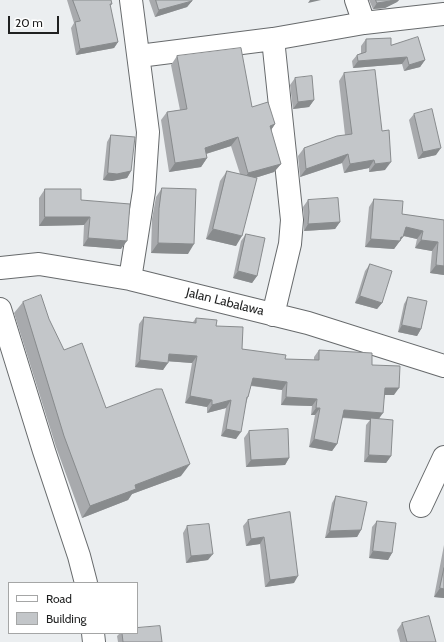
<!DOCTYPE html>
<style>
body{margin:0}
#map{position:relative;width:444px;height:642px;overflow:hidden;background:#ebeef0;font-family:Cabin,sans-serif}
canvas{display:block}
.legend{position:absolute;left:8px;top:582px;width:130px;height:52px;box-sizing:border-box;background:#fff;border:1px solid #a5a6a6;margin:0;padding:5px 7px;list-style:none;font-size:12px;color:#1f2020}
.legend li{display:flex;align-items:center;gap:8px;height:20px}
.legend b{width:20px;border:1px solid #a5a6a6}
.scale{position:absolute;left:8px;top:16px;width:51px;height:18px;box-sizing:border-box;border:2px solid #1f2020;border-top:0;padding-left:5px;font-size:12px;line-height:14px;white-space:nowrap;color:#1f2020;-webkit-text-stroke:3px #fff;paint-order:stroke}
</style>
<div id="map">
<canvas width="444" height="642"></canvas>
<ul class="legend">
<li><b style="height:5px;background:#fff"></b>Road</li>
<li><b style="height:11px;background:#c3c6c9"></b>Building</li>
</ul>
<div class="scale">20 m</div>
</div>
<script>
const c = document.querySelector('canvas').getContext('2d');
c.lineJoin = 'round';
function stroke(path, color, width, dash) { c.strokeStyle = color; c.lineWidth = width; c.lineCap = dash ? 'butt' : 'round'; c.setLineDash(dash || []); c.stroke(path); }
function fillPath(path, color) { c.fillStyle = color; c.fill(path, 'evenodd'); }
function write(font, color, halo, rows, align = 'center') {
  c.font = font + ' Cabin,sans-serif'; c.lineWidth = 4; c.setLineDash([]); c.textBaseline = 'middle'; c.strokeStyle = halo; c.fillStyle = color; for (const [text, x, y, turn = 0] of rows) {
    c.save(); c.translate(x, y); c.rotate((+turn || 0) * Math.PI / 180); c.textAlign = isNaN(turn) ? turn : align; if (halo) c.strokeText(text, 0, 0); c.fillText(text, 0, 0); c.restore();
  }
}
const minor = new Path2D(`
 M356 0 364 23
 M273 39 292 220 290 244 273 315
 M139 56 273 39 364 23 444 14
 M0 268 39 264 130 279 308 323 444 366
 M130 279 144 191 148 132 131 0
 M0 309 44 451 79 556 86 583
 M421 506 444 457
 M93 633 94 642`);
stroke(minor, '#676a6c', 24);
stroke(minor, '#fff', 22);
fillPath(new Path2D(`
 M67 0H111L112 4 110 6 118 42 114 48 76 55 71 28 74 23Z
 M149 0H192V1L187 7 155 17Z
 M369 0H399L397 2 385 8 373 9Z
 M366 39 391 45 425 60 420 67 404 71 402 64 353 68 352 61 357 55 361 53V46Z
 M177 56 252 107 275 124 271 130 281 164 274 172 255 178 236 246 206 239 220 181 227 171 240 174 231 146 206 154 207 158 201 167 169 172 161 120 167 112 180 110 171 65Z
 M344 73 385 170 369 172V168L344 173 342 163 300 177 298 156 304 148 345 135 339 81Z
 M295 78 314 100 309 107 293 109 290 85Z
 M414 114 436 155 418 159 409 120Z
 M111 135 131 171 127 178 112 181 103 180 107 142Z
 M162 188 188 254 151 253 152 219 156 197Z
 M45 189 81 200 121 249 83 246 84 225 39 226V198Z
 M374 199 402 214 444 220V275L430 273 432 251 415 248 417 239 403 236 394 249 365 247 369 207Z
 M308 200 340 222 335 229 304 231V219L303 207Z
 M246 234 257 276 252 283 233 278 241 241Z
 M370 264 382 303 377 309 355 303 365 271Z
 M408 297 421 329 417 336 398 332 404 304Z
 M23 302 64 350 106 408 181 476 132 494 128 500 82 518 56 447 14 313Z
 M144 317 193 322 196 318 216 326 242 349 285 359 314 360V357L319 350 372 365 394 395H385L379 419 391 456 386 463 364 462 366 425 370 420 342 418 337 444 332 451 309 447 315 415H311L312 406 281 405 282 390 251 386 248 397 247 400 236 439 221 436 226 408 207 413V407L185 403 192 363 168 361 163 370 135 367 139 324Z
 M249 431 289 458 285 465 246 467 244 438Z
 M336 496 361 530 357 537 325 538 332 503Z
 M290 512 294 583 265 587 260 544 246 546 243 526 248 520Z
 M377 521 392 553 388 560 369 558 372 527Z
 M187 526 208 560 186 563 183 533Z
 M444 545V598L434 597Z
 M402 623 436 642H400L397 630Z
 M120 633H137L162 642H118L117 636Z`), '#a8aaad');
fillPath(new Path2D(`
 M310 0H321L308 3Z
 M392 0H399L397 2 385 8 373 9 377 3Z
 M192 1 187 7 155 17 159 10Z
 M118 42 114 48 76 55 80 49Z
 M407 57 402 64 353 68 358 61Z
 M425 60 420 67 404 71 409 65Z
 M314 100 309 107 293 109 298 102Z
 M275 124 269 133 270 126Z
 M238 137 231 146 199 156 205 148Z
 M441 148 436 155 418 159 423 152Z
 M348 154 342 163 300 177 306 169Z
 M207 158 201 167 169 172 175 163Z
 M374 160 369 168 344 173 350 164Z
 M391 162 385 170 369 172 375 164Z
 M281 164 274 172 242 182 248 173Z
 M131 171 127 178 112 181 103 180 108 173Z
 M45 217H90L84 225 39 226Z
 M340 222 335 229 304 231 308 224Z
 M406 227 423 231 417 239 400 235Z
 M213 229 242 236 236 246 206 239Z
 M401 237H403L394 249 365 247 371 239Z
 M88 238 127 241 121 249 83 246Z
 M421 240 438 242 432 251 415 248Z
 M158 243 194 244 188 254 151 253Z
 M436 265 444 266V275L430 273Z
 M238 271 257 276 252 283 233 278Z
 M360 296 382 303 377 309 355 303Z
 M402 325 421 329 417 336 398 332Z
 M169 354 197 356 192 363 164 361Z
 M140 360 168 363 163 370 135 367Z
 M253 378 287 382 282 390 248 385Z
 M385 388H399L394 395H380Z
 M190 396 212 400 207 407 185 403Z
 M286 397 317 399 312 406 281 405Z
 M231 400 226 408 207 413 212 405Z
 M316 408H320L315 415H311Z
 M344 410 383 413 378 420 371 418 370 420 339 417Z
 M226 429 241 432 236 439 221 436Z
 M314 439 337 444 332 451 309 447Z
 M369 455 391 456 386 463 364 462Z
 M289 458 285 465 246 467 251 460Z
 M190 464 181 476 132 494 128 500 82 518 90 506 135 485Z
 M361 530 357 537 325 538 330 531Z
 M264 537 260 544 246 546 251 539Z
 M373 551 392 553 388 560 369 558Z
 M213 554 208 560 186 563 191 556Z
 M298 576 294 583 265 587 270 580Z
 M440 588 444 589V598L434 597Z`), '#888b8d');
const building = new Path2D(`
 M73 0H111L112 4H110L118 42 80 49 75 22 80 21Z
 M156 0H192V1L159 10Z
 M376 0H392L390 1 377 3Z
 M418 37 425 60 409 65 407 57 358 61 357 55 366 52V39L391 38V45Z
 M241 48 252 107 268 102 275 124 270 126 281 164 248 173 238 137 205 148 207 158 175 163 167 112 187 109 177 56Z
 M375 70 382 131 389 130 391 162 375 164 374 160 350 164 348 154 306 169 304 148 337 136 352 134 344 73Z
 M312 76 314 100 298 102 295 78Z
 M432 109 441 148 423 152 414 114Z
 M111 135 135 137 131 171 117 174 108 173Z
 M227 171 257 178 242 236 213 229Z
 M162 188 196 189 194 244 158 243 159 209Z
 M45 189H81V200L130 204 127 241 88 238 90 217H45Z
 M338 198 340 222 308 224 309 212 308 200Z
 M374 199 403 201 402 214 444 220V266L436 265 438 242 421 240 423 231 406 227 403 237H401L400 241 371 239Z
 M246 234 265 238 257 276 238 271Z
 M370 264 392 271 382 303 360 296Z
 M41 295 49 319 64 350 82 343 106 408 156 389H162L190 464 135 485 136 489 90 506 64 436 23 302Z
 M408 297 427 301 421 329 402 325Z
 M144 317 196 323V318L217 320 216 326 243 327 242 349 286 355 285 359 319 360V350L372 353V365L400 366 399 388H385L383 413 344 410 337 444 314 439 320 408H316L317 399 286 397 287 382 253 378 248 397H247L241 432 226 429 231 400 212 405V400L190 396 197 356 169 354 168 363 140 360Z
 M371 418 393 420 391 456 369 455Z
 M288 429 289 458 251 460 249 431Z
 M336 496 367 502 361 530 330 531Z
 M290 512 298 576 270 580 264 537 251 539 248 520Z
 M377 521 396 523 392 553 373 551Z
 M209 524 213 554 191 556 187 526Z
 M444 568V589L440 588Z
 M429 616 436 642H407L402 623Z
 M160 626 162 642H123L122 633H137V628Z`);
fillPath(building, '#c3c6c9');
stroke(building, '#888b8d', 1);
write('13px', '#1f2020', '#fff', [
 ["Jalan Labalawa",225,302,14]
]);
</script>
